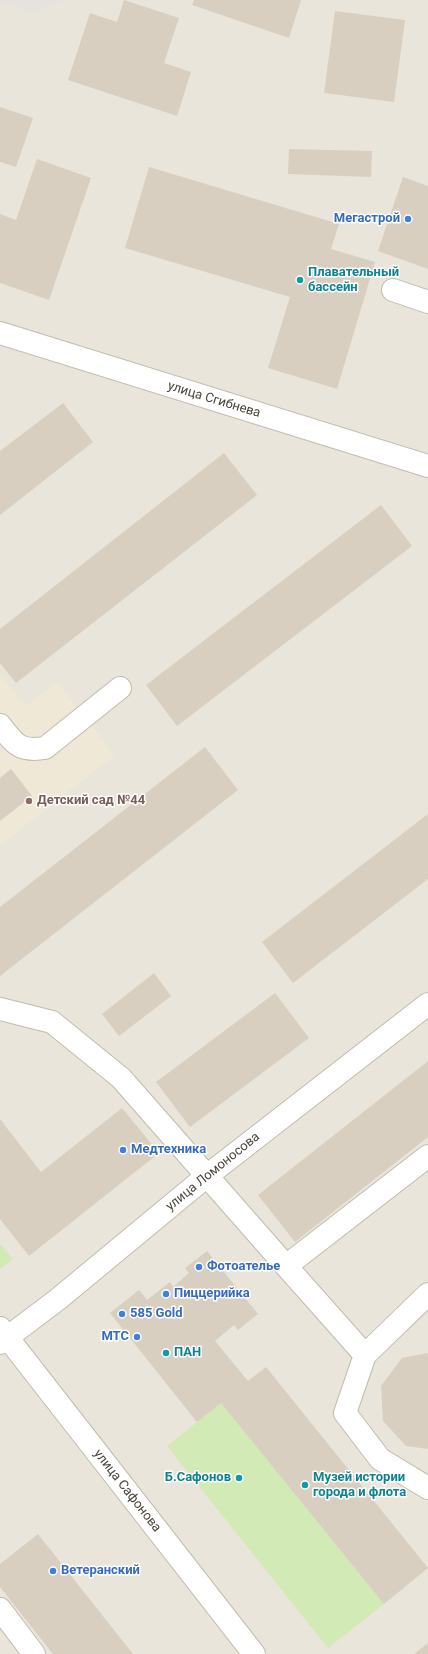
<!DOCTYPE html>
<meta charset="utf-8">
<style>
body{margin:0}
canvas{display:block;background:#f6f3ec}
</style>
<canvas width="428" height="1654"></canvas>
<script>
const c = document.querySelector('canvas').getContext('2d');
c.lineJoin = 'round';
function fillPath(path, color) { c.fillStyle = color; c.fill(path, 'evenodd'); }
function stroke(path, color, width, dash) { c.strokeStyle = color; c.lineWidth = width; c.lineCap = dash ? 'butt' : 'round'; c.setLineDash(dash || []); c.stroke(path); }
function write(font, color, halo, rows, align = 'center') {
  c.font = font + ' Roboto,sans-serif'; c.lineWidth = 3; c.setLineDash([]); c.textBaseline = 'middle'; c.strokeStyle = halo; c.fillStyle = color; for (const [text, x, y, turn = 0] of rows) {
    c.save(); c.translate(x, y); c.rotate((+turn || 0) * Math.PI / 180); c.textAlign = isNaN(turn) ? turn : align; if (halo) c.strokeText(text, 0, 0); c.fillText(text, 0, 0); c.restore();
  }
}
fillPath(new Path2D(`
 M67 0H428V1654H0V2L33 14Z`), '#eae5da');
fillPath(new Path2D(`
 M0 0H67L33 14 0 2Z`), '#e6e2dd');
fillPath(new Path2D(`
 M0 674 26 706 57 682 115 755 0 846Z`), '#efe8d6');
fillPath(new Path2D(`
 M0 1244 13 1259 0 1269Z
 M221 1403 384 1604 328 1648 167 1446Z`), '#d2eab5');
fillPath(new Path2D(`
 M124 0 179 18 164 63 191 72 177 116 68 80 90 13 117 22Z
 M194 0H301L289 38 192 5Z
 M335 11 405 20 394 102 324 93Z
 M0 107 33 118 16 167 0 162Z
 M289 149 372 151 371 177 288 174Z
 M37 159 91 178 49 300 0 283V214L16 220Z
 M149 167 339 224 331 249 375 262 337 389 268 368 290 297 125 248Z
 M403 177 428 186V269L378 251Z
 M63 403 93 442 0 515V451Z
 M224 453 257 495 16 683 0 663V629Z
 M381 505 412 546 177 726 146 685Z
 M205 747 238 790 0 976V907Z
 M11 769 32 796 0 821V778Z
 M428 814V879L293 983 262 942Z
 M154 973 171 996 119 1036 102 1014Z
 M275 993 309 1038 190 1127 156 1082Z
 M428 1061V1137L295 1242 258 1195Z
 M122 1108 159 1153 29 1256 0 1219V1119L41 1172Z
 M207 1251 258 1314 238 1330 234 1325 215 1341 248 1381 266 1367 428 1568 384 1604 221 1403 197 1422 110 1313 139 1290 147 1300 170 1282 173 1287 189 1273 185 1268Z
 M428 1353V1449L406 1446 383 1421 381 1386 402 1358Z
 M38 1534 133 1654H53L0 1587V1564Z
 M428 1643V1654H414Z`), '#d8cfc1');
const minor = new Path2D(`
 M393 290 428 302
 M0 333 428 466
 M0 725C15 744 19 752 45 748L120 688
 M0 1009 52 1022 121 1078 286 1266 428 1156
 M286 1266 365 1355 345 1413 380 1459 428 1488
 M0 1328 254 1654
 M0 1343 57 1300 208 1175 428 1004
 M365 1355 428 1294
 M0 1609 34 1654`);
stroke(minor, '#c2bbae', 24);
stroke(minor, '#fff', 22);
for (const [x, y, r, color] of [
 [408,219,4,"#3f7fe0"],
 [300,280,4,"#0f9aa8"],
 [29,801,4,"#8d6e63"],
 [123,1150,4,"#3f7fe0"],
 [199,1267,4,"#3f7fe0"],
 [166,1294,4,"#3f7fe0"],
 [122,1314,4,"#3f7fe0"],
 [137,1337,4,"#3f7fe0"],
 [166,1353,4,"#0f9aa8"],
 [239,1478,4,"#0f9aa8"],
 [305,1485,4,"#0f9aa8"],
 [53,1571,4,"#3f7fe0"]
]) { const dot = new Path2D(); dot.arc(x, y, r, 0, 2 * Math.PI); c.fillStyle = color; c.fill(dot); stroke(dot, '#fff', 1.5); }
write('bold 13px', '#366cbe', '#fff', [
 ["Мегастрой",400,219,"right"],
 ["Медтехника",131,1150],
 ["Фотоателье",207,1267],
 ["Пиццерийка",174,1294],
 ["585 Gold",130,1314],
 ["МТС",129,1337,"right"],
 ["Ветеранский",61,1571]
], 'left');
write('bold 13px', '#0d838f', '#fff', [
 ["Плавательный",308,273],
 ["бассейн",308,288],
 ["ПАН",174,1353],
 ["Б.Сафонов",231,1478,"right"],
 ["Музей истории",313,1478],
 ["города и флота",313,1493]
], 'left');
write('13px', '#4b4439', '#fff', [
 ["улица Сгибнева",214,400,17],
 ["улица Ломоносова",213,1172,-39],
 ["улица Сафонова",127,1491,52]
]);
write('bold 13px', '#785e54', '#fff', [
 ["Детский сад №44",37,801]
], 'left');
</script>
